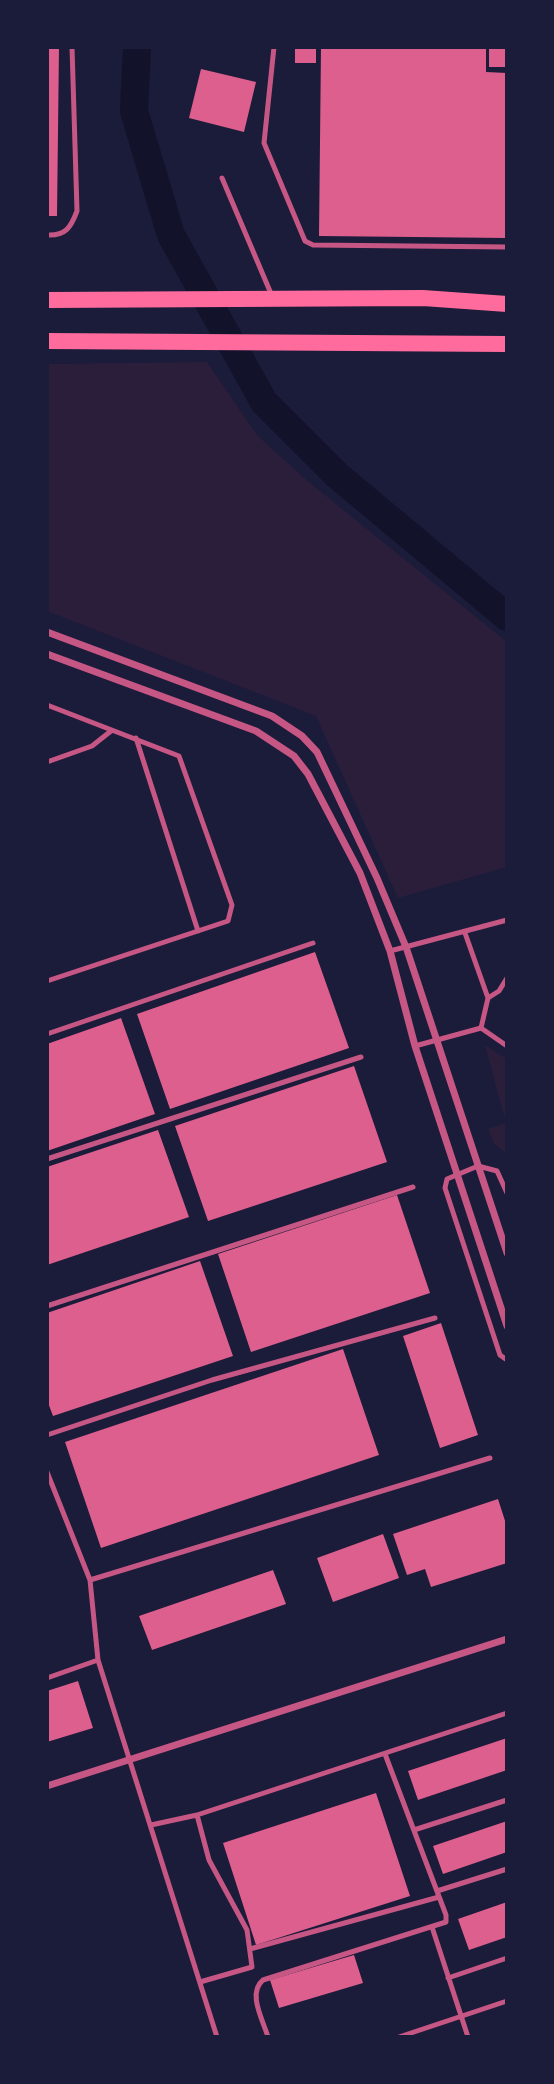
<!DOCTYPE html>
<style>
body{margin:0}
#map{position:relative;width:554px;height:2084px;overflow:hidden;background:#1b1b3a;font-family:"Titillium Web",sans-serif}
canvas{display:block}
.frame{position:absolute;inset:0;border:49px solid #1b1b3a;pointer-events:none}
</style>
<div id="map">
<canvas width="554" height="2084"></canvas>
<div class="frame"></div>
</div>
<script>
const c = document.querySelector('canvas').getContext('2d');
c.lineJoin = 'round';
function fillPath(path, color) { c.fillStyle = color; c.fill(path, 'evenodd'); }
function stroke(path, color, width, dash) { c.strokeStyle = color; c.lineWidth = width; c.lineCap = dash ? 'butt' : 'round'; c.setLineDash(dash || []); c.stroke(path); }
fillPath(new Path2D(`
 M207 362 257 435 310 483 507 642V867L398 898 316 716 47 611V364Z
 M485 1045 507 1059V1154L494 1144 488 1129 506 1123Z`), '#2a1e3b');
stroke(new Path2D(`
 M137 47 134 111 171 235 264 402 338 476 507 617`), '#12122b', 28);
fillPath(new Path2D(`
 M47 47H59L57 216H47Z
 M295 47H316V63H295Z
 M321 47H486V72L507 73V238L319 236Z
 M489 47H507V67H489Z
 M201 69 256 82 244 132 189 118Z
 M315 952 349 1048 170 1109 137 1014Z
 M121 1018 155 1114 47 1151V1044Z
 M354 1066 387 1162 208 1221 175 1126Z
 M158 1130 189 1217 47 1265V1167Z
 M397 1195 430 1293 251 1352 218 1254Z
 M200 1261 233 1356 53 1416 47 1400V1313Z
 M441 1323 478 1435 440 1448 403 1336Z
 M343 1349 379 1455 101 1548 65 1442Z
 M498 1499 507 1527V1563L431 1587 425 1569 407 1575 393 1534Z
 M383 1534 399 1578 333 1602 317 1558Z
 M273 1570 286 1604 152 1650 139 1616Z
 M78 1681 93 1728 47 1742V1691Z
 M507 1738V1770L418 1800 408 1771Z
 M376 1793 410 1896 256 1945 223 1843Z
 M507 1821V1852L443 1874 433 1846Z
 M507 1902V1937L469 1950 458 1919Z
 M354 1955 363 1983 279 2008 270 1980Z`), '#dd5f8e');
stroke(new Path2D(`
 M274 47 264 143 305 241 313 245 507 247
 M222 178 272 296
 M47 235C66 236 71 227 77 211L72 47
 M47 705 179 756 232 905 228 921 47 981
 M136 738 198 931
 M47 762 92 746 111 731
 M465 933 488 998 481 1028
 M390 951 507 920
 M488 998 499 991 507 978
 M47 1034 313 943
 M415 1046 481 1028 507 1046
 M47 1159 361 1057
 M507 1193 497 1171 478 1166 447 1179 445 1188 500 1355 507 1360
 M47 1306 413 1187
 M47 1435 212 1380 435 1318
 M47 1472 90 1580 490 1458
 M90 1580 98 1660
 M47 1678 98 1660 217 2037
 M197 1815 209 1860 247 1930 252 1967 200 1982
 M151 1825 197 1815 507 1713
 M414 1830 507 1800
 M437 1891 507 1869
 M432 1927 468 2037
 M250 1949 439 1897
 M448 1978 507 1958
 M268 2037C263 2020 247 1993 263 1980L446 1922V1915L385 1754
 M399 2037 507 2001`), '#c65784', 5);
stroke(new Path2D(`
 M47 632 272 716 302 736 317 752 377 878 406 947 507 1253
 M47 654 256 731 294 756 308 774 360 873 390 951 415 1046 507 1326
 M47 1786 507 1639`), '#c65784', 7);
stroke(new Path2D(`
 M47 300 423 298 507 304
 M47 341 507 344`), '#ff6b9d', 16);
</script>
